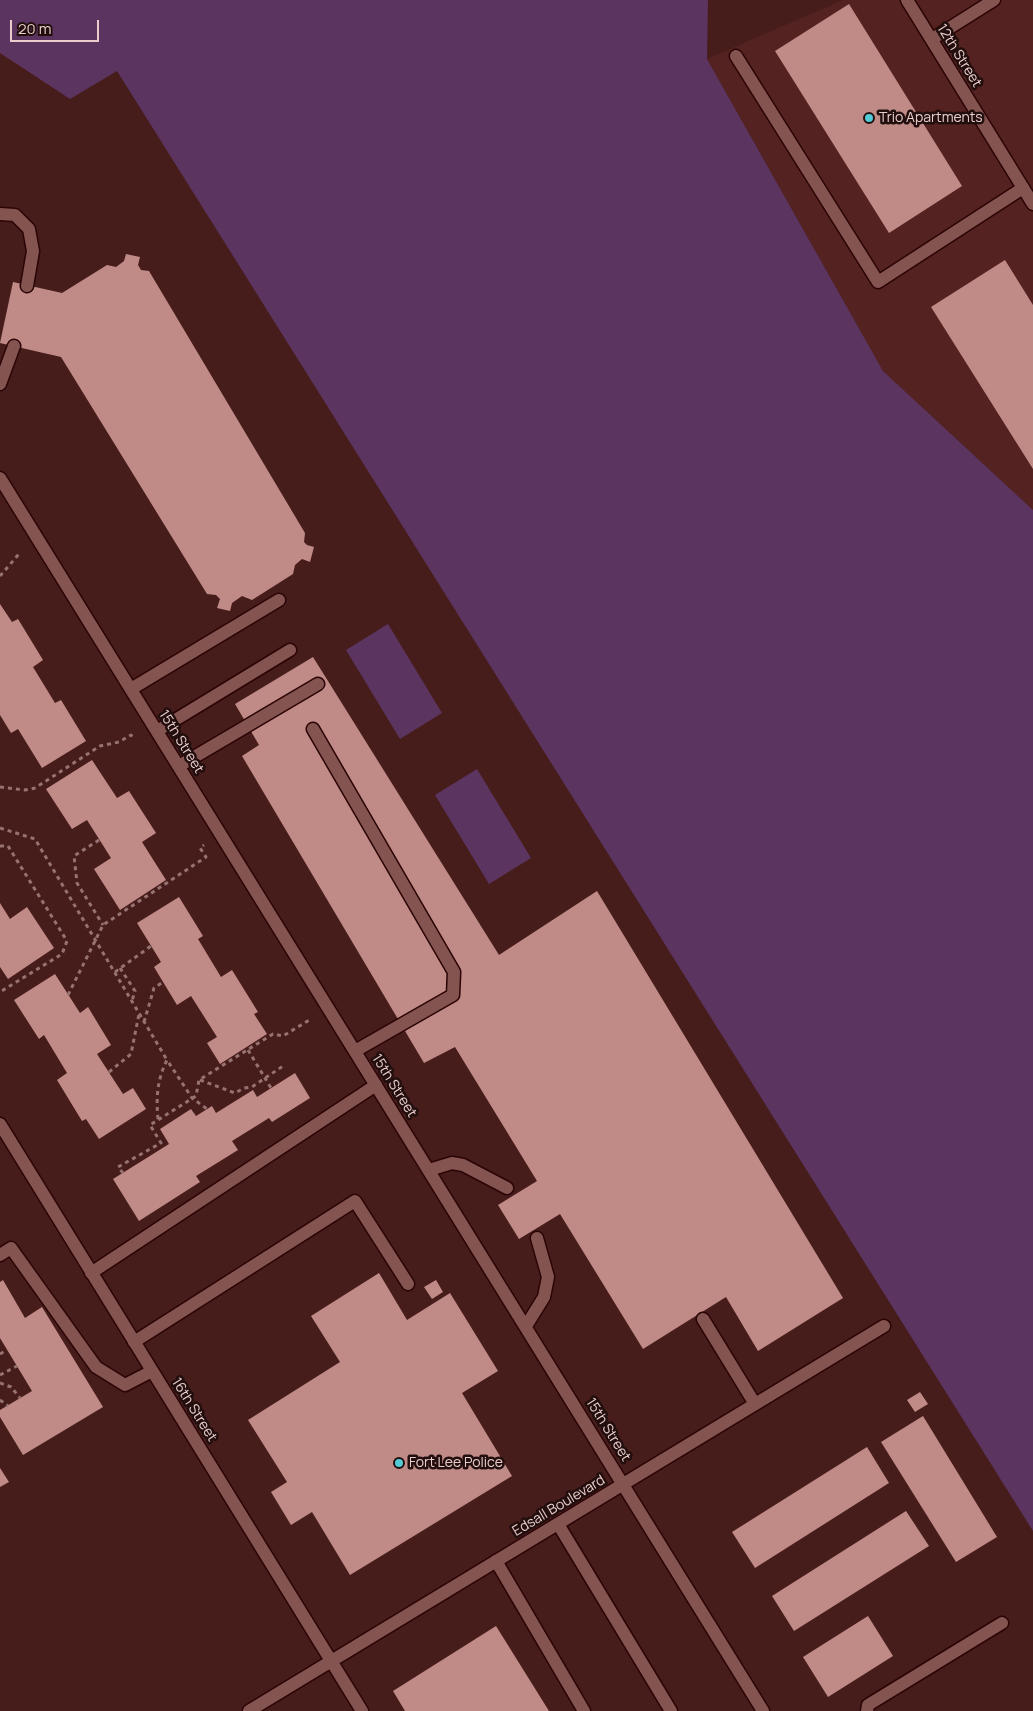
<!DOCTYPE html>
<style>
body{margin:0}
#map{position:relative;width:1033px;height:1711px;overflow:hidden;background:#471d1c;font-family:Manrope,sans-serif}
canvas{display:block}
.scale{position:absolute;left:10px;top:20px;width:89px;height:22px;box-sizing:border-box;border:2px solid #eacdcb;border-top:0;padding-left:6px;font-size:15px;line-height:18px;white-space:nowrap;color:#eacdcb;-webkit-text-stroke:4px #210e0d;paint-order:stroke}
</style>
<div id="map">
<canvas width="1033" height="1711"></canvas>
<div class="scale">20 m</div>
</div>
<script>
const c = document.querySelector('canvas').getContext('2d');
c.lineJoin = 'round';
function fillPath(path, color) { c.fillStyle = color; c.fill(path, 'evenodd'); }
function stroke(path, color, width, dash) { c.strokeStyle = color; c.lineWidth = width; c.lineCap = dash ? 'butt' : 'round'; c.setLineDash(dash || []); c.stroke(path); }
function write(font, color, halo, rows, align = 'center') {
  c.font = font + ' Manrope,sans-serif'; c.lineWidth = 5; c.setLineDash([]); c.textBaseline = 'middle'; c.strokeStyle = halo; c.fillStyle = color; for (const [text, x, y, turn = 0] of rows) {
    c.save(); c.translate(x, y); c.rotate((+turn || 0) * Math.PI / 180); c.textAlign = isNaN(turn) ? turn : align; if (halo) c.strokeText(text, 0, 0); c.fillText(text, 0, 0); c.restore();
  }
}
fillPath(new Path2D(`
 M843 0H1033V510L883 371 707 59Z`), '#542221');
fillPath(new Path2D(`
 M0 0H708L707 59 883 371 1033 510V1531L117 71 70 99 0 53Z
 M388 624 442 713 400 739 346 650Z
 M477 769 531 858 489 884 435 795Z`), '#5b345f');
fillPath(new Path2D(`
 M849 4 962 186 889 233 775 51Z
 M126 254 140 257 138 265 141 270 149 271 305 533 304 542 307 545 314 547 310 562 302 559 295 565 293 574 252 600 242 596 232 603 230 611 217 608 220 599 216 595 207 594 61 357 0 343 13 282 62 293 107 265 116 267 124 261Z
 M1005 260 1033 305V469L931 307Z
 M0 604 12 622 18 619 43 660 33 667 55 703 61 700 86 741 42 768 18 729 11 733 0 715Z
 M313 657 499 955 597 891 843 1298 758 1351 726 1297 643 1349 560 1214 519 1239 498 1205 537 1181 455 1047 424 1063 242 756 259 745 235 704Z
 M92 760 117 798 129 791 156 833 142 842 166 880 120 910 94 869 111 858 87 820 72 829 46 789Z
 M179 897 203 936 198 939 221 977 232 970 258 1012 254 1014 267 1034 220 1064 207 1043 217 1037 191 996 177 1005 154 967 161 962 137 923Z
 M0 903 10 919 27 907 54 948 8 979 0 967Z
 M55 974 80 1013 88 1007 111 1045 97 1054 123 1094 133 1088 146 1109 99 1139 86 1119 82 1121 57 1080 67 1073 44 1035 39 1039 14 1000Z
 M295 1073 310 1098 272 1122 269 1118 232 1141 238 1150 196 1176 200 1182 139 1221 113 1179 169 1144 160 1129 191 1109 196 1116 212 1106 216 1113 253 1090 257 1097Z
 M379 1273 407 1320 450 1293 498 1371 462 1393 512 1476 350 1575 312 1512 291 1525 271 1492 287 1482 248 1420 340 1362 311 1316Z
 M3 1280 25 1318 42 1307 103 1407 23 1455 0 1417V1410L32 1391 0 1338V1282Z
 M436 1280 443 1292 432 1299 424 1287Z
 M920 1392 928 1404 915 1412 907 1400Z
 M923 1416 997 1537 956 1562 881 1442Z
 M867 1447 889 1483 755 1568 732 1532Z
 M0 1468 9 1482 0 1487Z
 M906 1511 929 1546 794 1631 772 1596Z
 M868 1616 893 1656 828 1697 803 1657Z
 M496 1626 549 1711H405L393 1691Z`), '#c08b87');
const service = new Path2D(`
 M932 39 994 0
 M736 56 878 282 1023 188
 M0 214 15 215 29 229 33 251 27 286
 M0 384 14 346
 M131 689 279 600
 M313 729 454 972 453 995 355 1051
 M157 731 290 650
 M179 766 318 684
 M429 1170 452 1163 463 1165 507 1188
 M0 1255 11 1248 96 1367 125 1385 152 1371
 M91 1273 376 1085
 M703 1319 755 1404
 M526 1326 544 1297 548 1277 537 1238
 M134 1342 355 1201 408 1284
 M558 1524 671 1711
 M496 1561 584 1711
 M867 1711 868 1705 1002 1623`);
const minor = new Path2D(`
 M907 0 1033 204
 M0 478 763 1711
 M0 1124 362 1711
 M249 1711 884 1326`);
stroke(service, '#2b0405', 15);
stroke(minor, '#2b0405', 15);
stroke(new Path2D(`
 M0 576 19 554V553
 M0 787 25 790 35 788 100 746 119 742 131 735 133 738
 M0 828 35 839 167 1060
 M99 840 74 856 77 883 103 925
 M0 846H8L67 941 62 954 0 992
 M120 968 135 991 132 1001
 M115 972 151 946
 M68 995 103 925 206 857 200 848 204 845
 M144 1022 154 988 163 982
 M248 1050 271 1088
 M109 1072 131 1054 139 1014
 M200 1080 235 1093 244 1088 252 1087 283 1066
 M158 1119C156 1098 157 1080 167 1060L192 1098 207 1109
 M123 1173 118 1167 161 1143 150 1125 196 1096 199 1080 273 1034 283 1036 311 1019
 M0 1354 7 1350
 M0 1375 17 1366
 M0 1383 11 1387 20 1398
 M0 1400 8 1406`), '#967371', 3, [4, 4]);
stroke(service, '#845451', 12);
stroke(minor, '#845451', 12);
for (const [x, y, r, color] of [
 [869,118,5,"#52cbd7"],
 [399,1463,5,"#52cbd7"]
]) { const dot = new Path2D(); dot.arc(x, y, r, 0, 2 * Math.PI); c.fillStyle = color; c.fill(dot); stroke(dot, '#210e0d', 2); }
write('14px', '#eacdcb', '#210e0d', [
 ["12th Street",959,56,58],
 ["15th Street",181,742,58],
 ["15th Street",394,1086,58],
 ["16th Street",194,1410,58],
 ["15th Street",608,1430,58],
 ["Edsall Boulevard",559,1506,-31]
]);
write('14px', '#eacdcb', '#210e0d', [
 ["Trio Apartments",879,118],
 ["Fort Lee Police",409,1463]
], 'left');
</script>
